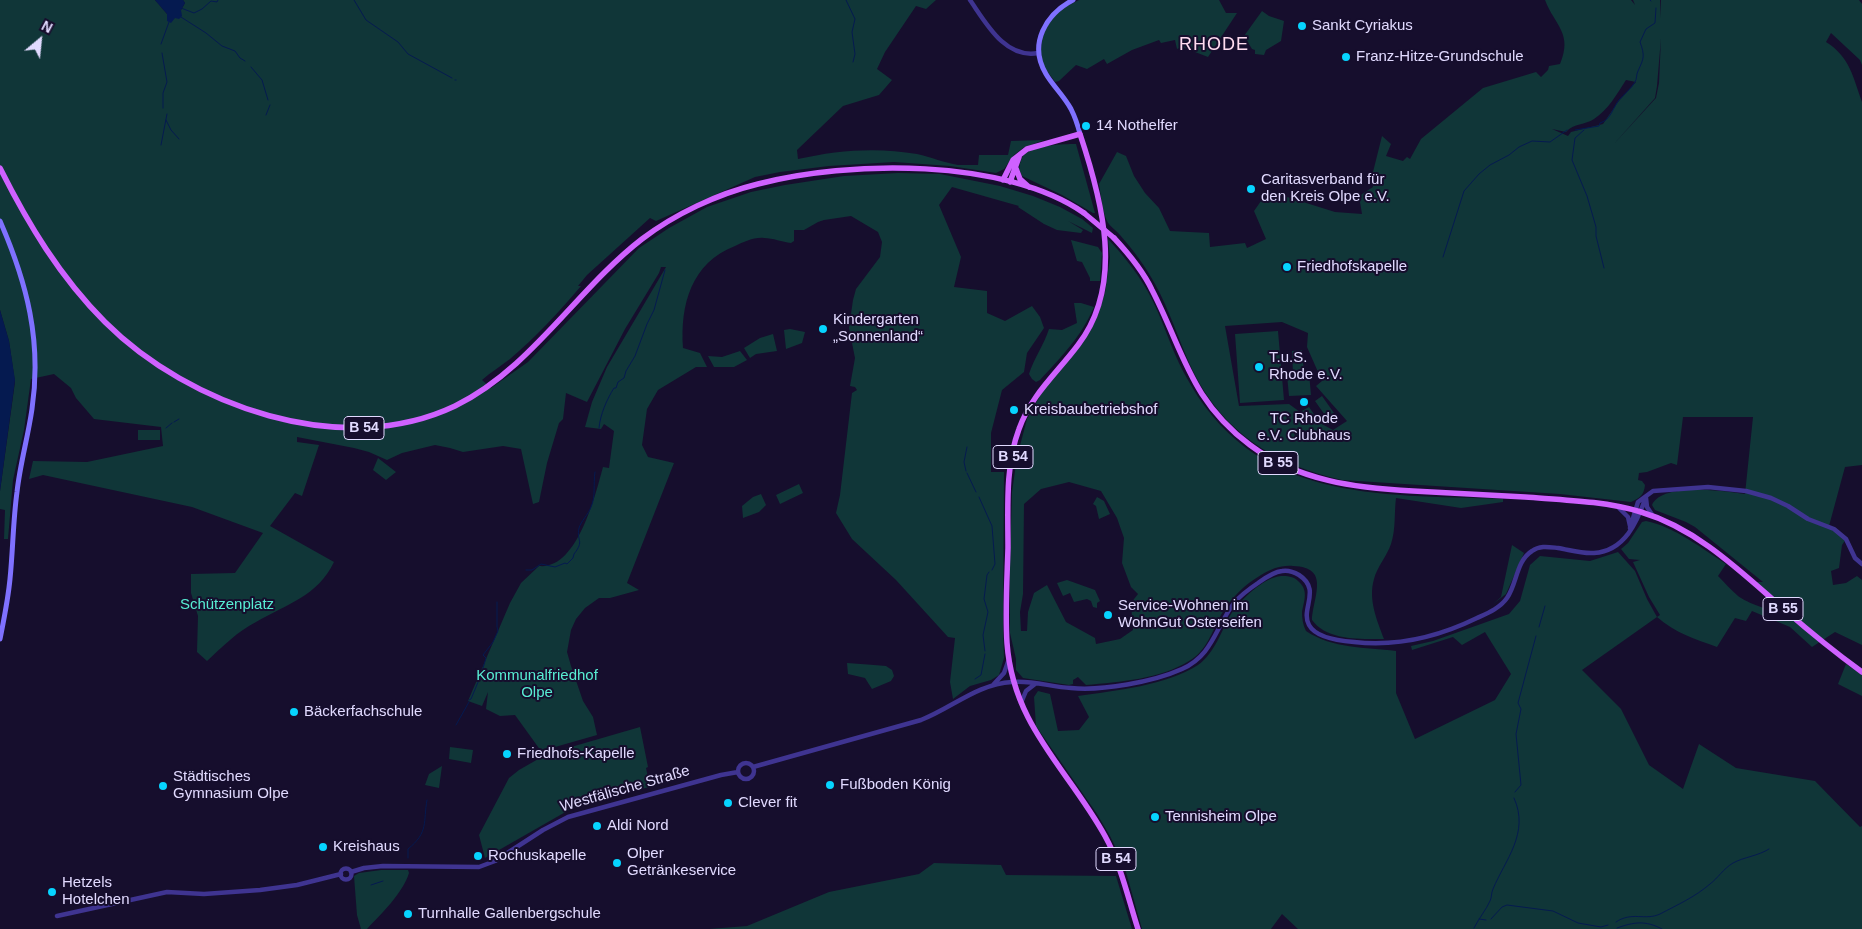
<!DOCTYPE html>
<meta charset="utf-8">
<style>
body{margin:0}
#map{position:relative;width:1862px;height:929px;overflow:hidden;background:#160e2d;font-family:Helvetica,sans-serif}
canvas{display:block}
.north{position:absolute;left:15px;top:15px;width:50px;height:50px;-webkit-text-stroke:4px #160e2d;paint-order:stroke;rotate:28deg;font-size:14px;font-weight:700;line-height:20px;text-align:center;color:#e1daff}
.north::after{content:'';display:block;margin:auto;width:18px;height:22px;background:#e1daff;clip-path:polygon(50% 0,100% 100%,50% 72%,0 100%)}
</style>
<div id="map">
<canvas width="1862" height="929"></canvas>
<div class="north">N</div>
</div>
<script>
const c = document.querySelector('canvas').getContext('2d');
c.lineJoin = 'round';
function fillPath(path, color) { c.fillStyle = color; c.fill(path, 'evenodd'); }
function stroke(path, color, width, dash) { c.strokeStyle = color; c.lineWidth = width; c.lineCap = dash ? 'butt' : 'round'; c.setLineDash(dash || []); c.stroke(path); }
function write(font, color, halo, rows, align = 'center') {
  c.font = font + ' Helvetica,sans-serif'; c.lineWidth = 4; c.setLineDash([]); c.textBaseline = 'middle'; c.strokeStyle = halo; c.fillStyle = color; for (const [text, x, y, turn = 0] of rows) {
    c.save(); c.translate(x, y); c.rotate((+turn || 0) * Math.PI / 180); c.textAlign = isNaN(turn) ? turn : align; if (halo) c.strokeText(text, 0, 0); c.fillText(text, 0, 0); c.restore();
  }
}
fillPath(new Path2D(`
 M0 0H155L167 14 181 10 185 3 183 0H936L926 9 916 6 885 52 877 69 892 80 879 95 843 106 797 150 798 159C837 150 878 147 917 154 931 157 945 163 958 165 965 165 972 165 978 165L979 155H1008L1011 141 1044 140 1023 148 1014 155 1004 169 996 173 950 166 894 162 829 166 780 172 755 177 656 221 650 218 587 275 578 286H581C559 312 536 337 510 359 501 366 491 372 482 380L491 388 528 362 639 248 669 228 707 207 751 192 785 185 844 176 898 173 940 174 1000 186 1033 196 1060 207 1082 219 1093 228 1092 233 1068 221 1083 230 1081 233 1057 230 1044 224 1018 207 1019 206 952 187 939 205 961 257 954 287 987 291V313L1005 321 1032 306 1040 317 1044 328 1027 353 1024 372 1002 390 991 433V472H1004L1003 627 1004 658 999 675 991 680 970 686 953 699 950 682 955 638 948 637 896 580 852 539 836 513 840 495 852 393 857 390 855 387 850 386 855 358 849 328 853 300 856 289 880 257 882 242 878 232 851 216 824 220 818 222 804 230H794V241L791 243C782 242 773 238 764 238 754 237 744 242 735 246 691 263 680 305 683 348L700 353 707 367H696L658 390 647 409 642 445 648 457 674 463 627 583 639 590 610 598H599L585 608 576 619 571 630 567 652 571 666 583 701 593 717 597 735 541 751 515 715 500 716 486 709 488 692 482 706 468 701 510 603 521 583 539 566C577 570 595 496 603 467L609 468 614 431 604 424 601 429 585 427 592 402 607 367 666 267H661L659 273 625 329 587 402 566 393 563 419 559 423 547 463 539 502 533 504 521 449 503 446 463 452 450 448 435 445 402 453 387 460 369 452 354 448 297 437V442L319 445 302 496 295 493 270 526 334 562C318 596 287 604 256 622 238 631 222 647 207 661L197 652 198 616 191 593V574L235 573 263 533 192 507 43 475 29 479 33 461 87 462 163 446 161 427 94 419 76 398 71 388 54 374 31 379 24 430 13 480 8 539H4L5 510 0 509V491L15 382 9 341 0 310Z
 M1079 0H1219L1226 13H1237L1208 57 1182 47 1177 49 1175 40 1161 43 1159 40 1132 50 1107 64 1104 59 1087 69 1076 65 1059 81 1055 82C1052 77 1047 72 1044 66 1036 46 1045 22 1062 9 1067 6 1073 3 1079 0Z
 M1545 0H1631L1635 5 1633 0H1660L1661 18V0H1859L1862 4V65L1860 60 1831 33 1826 42C1850 57 1853 77 1862 102V465L1845 467 1829 526 1846 539 1842 545 1839 568 1831 571 1833 585 1846 583 1857 576 1862 580V645L1835 632 1812 647 1790 627 1752 611 1746 621 1735 618 1717 647C1695 639 1675 633 1657 617L1582 670 1621 709 1649 765 1683 789 1699 744 1736 768 1815 781 1860 827 1862 826V929H1298L1282 914 1271 929H1142L1124 865 1110 836 1097 814 1036 726 1034 697 1038 691 1050 694 1058 731 1079 730 1089 717 1078 696C1114 691 1168 685 1198 665 1215 653 1221 631 1231 614 1238 603 1247 595 1257 587 1264 582 1272 577 1281 576 1287 576 1293 576 1298 581 1309 590 1304 601 1302 612 1302 619 1303 625 1306 631 1333 649 1365 647 1396 651V693L1415 739 1495 700 1511 674 1485 632 1462 645 1453 637 1412 650 1411 646 1433 641 1509 614 1520 601 1530 565 1540 556 1590 561 1618 552 1635 571 1647 599 1657 617 1660 615 1649 597 1633 562 1640 560 1629 559 1621 549 1628 543 1642 522 1646 521C1673 526 1703 549 1726 564L1718 576C1725 583 1731 590 1738 596 1747 603 1774 613 1786 612L1754 582H1763L1695 527 1686 522 1655 510 1652 505C1662 482 1724 491 1745 494L1753 417H1683L1677 465 1671 463 1647 472 1639 473 1638 480 1642 481 1645 485C1644 495 1640 498 1631 502L1560 494 1342 480C1275 465 1222 432 1192 369 1179 341 1170 311 1155 284 1146 267 1133 250 1120 235 1116 230 1109 226 1107 221 1102 210 1101 195 1099 184L1117 152 1126 156 1134 176 1145 193 1159 208 1170 231 1209 233 1210 247 1245 243 1247 248 1266 239 1254 211 1268 191 1335 212 1362 214 1359 196 1373 187 1371 180 1382 136 1391 144 1386 156 1403 161 1407 157 1410 159 1421 139 1483 88 1536 72 1541 77 1548 70 1549 66 1560 64C1573 33 1555 26 1545 0ZM1661 38 1659 83 1656 98 1613 145 1655 98 1657 86ZM1626 80 1636 82 1618 102 1603 124 1571 132 1568 136 1552 129 1566 132C1574 123 1585 125 1594 119 1608 110 1617 94 1626 80ZM1282 322 1308 333 1307 347 1322 381 1316 386 1347 421 1333 430 1320 423 1309 407 1300 412 1289 404 1239 406 1225 326Z
 M1262 11 1269 16 1284 21 1281 41 1266 50 1264 55 1255 54V50L1252 49 1244 36Z
 M1076 144 1095 213H1093L1062 195 1022 176 1019 169C1020 164 1021 157 1025 154 1036 145 1062 144 1076 144Z
 M1108 239C1123 255 1136 271 1147 290 1162 316 1170 347 1184 373 1253 504 1376 494 1503 499V502L1461 508 1396 498C1394 514 1396 529 1391 544 1387 556 1377 567 1374 579 1368 600 1377 620 1384 639 1362 639 1327 641 1312 620 1313 597 1331 567 1293 566 1281 565 1271 569 1261 575 1244 585 1231 598 1221 615 1212 631 1207 651 1189 661 1160 679 1120 682 1086 685L1078 677 1073 680V684L1069 685 1023 678 1016 670V659L1010 633V559L1012 492 1017 457 1027 419 1045 387 1097 317 1105 293 1110 258ZM1069 482 1101 491 1117 518 1124 538 1122 563 1131 587 1138 594 1131 603 1133 630 1120 639 1096 644 1095 638 1066 622 1047 585 1034 593 1028 612 1027 631H1021L1020 612 1023 594 1024 504 1041 489Z
 M1071 240 1098 247 1102 253 1100 281H1090V278L1082 262 1077 261Z
 M1074 303H1081L1094 307C1081 337 1062 356 1040 380L1036 382 1032 379 1029 374C1034 358 1044 345 1049 329L1062 330 1077 323Z
 M790 329 805 332 802 343 786 349 784 330Z
 M1278 331 1284 400 1240 403 1235 334Z
 M773 334 777 351 756 354 750 358 744 348 760 338Z
 M1302 350 1304 373H1309L1311 395 1289 396 1287 375 1293 374 1292 351Z
 M740 351 747 360 734 367H714L708 356 722 357Z
 M1322 396 1334 413 1327 418 1315 401Z
 M138 430H160V440H138Z
 M378 458 396 472 386 480 373 470Z
 M799 484 803 493 780 504 776 495Z
 M761 494 766 505 759 512 743 518 742 506 753 497Z
 M1097 497 1104 501 1110 514 1099 519 1096 506 1093 504Z
 M1512 545 1524 553 1506 594 1493 604 1501 597Z
 M1067 580 1095 590 1100 601 1097 603V608L1093 607 1091 601 1087 599 1074 602 1070 593 1063 596 1057 583Z
 M847 663 874 665 886 666 892 670 894 676 891 681 872 689 865 678 848 674Z
 M1846 664 1862 675V696L1838 684Z
 M640 727 648 767 646 768 650 787 592 800 569 810 485 858 479 835 509 778 519 770 547 754Z
 M450 747 473 750 471 763 449 759Z
 M442 766 439 788 425 785 429 774Z
 M934 863 1001 865 1006 875 1116 876 1132 929H709L747 926 829 892 919 874Z
 M381 870H408L409 873C403 893 381 914 367 929H361L357 915 354 876 359 873Z`), '#103638');
fillPath(new Path2D(`
 M155 0H183L185 3 181 10 182 16 179 19 175 18 171 23 167 21V14Z
 M0 310 9 341 15 380 0 491Z`), '#051a50');
stroke(new Path2D(`
 M354 0 366 20 398 42 408 54 452 78
 M846 0 855 19 852 32 855 54 853 62
 M1650 0 1651 1
 M181 8 194 13 202 9 211 1 217 2 218 0
 M181 17 206 33 222 46 235 51 240 58 245 61
 M161 44 169 22
 M162 53 167 82 163 93V108
 M251 67 262 80 268 100
 M455 80H456
 M266 115 270 105
 M166 120 171 130 179 139
 M1575 130 1599 126 1600 123C1611 120 1613 107 1619 100 1624 94 1631 89 1635 82 1637 79 1636 75 1638 71 1644 58 1645 56 1640 42L1646 29 1655 23 1656 8
 M1584 130 1575 138 1572 160 1587 196 1596 227V236L1604 268
 M161 145 167 114
 M1443 257 1464 191 1479 174 1490 165 1509 155 1519 147 1532 141 1550 142 1567 130
 M174 422 179 419
 M166 428 172 423
 M599 428C600 415 607 399 614 388H616L618 382 624 378 626 371 635 356 647 324 654 310 665 270
 M966 471 964 462 967 447
 M967 473 976 492
 M979 497 992 526 995 564 992 570
 M526 570H532L541 564 555 567 565 563 567 564 573 558 574 554C585 540 576 541 579 528 581 521 588 515 591 507 596 496 593 485 595 472
 M1539 627 1545 606
 M985 651 983 635 988 612 984 599 987 575 989 572
 M975 679 981 675 985 654
 M469 700 471 699 481 675 486 658 483 655 493 642 498 631 497 627V602
 M456 725 469 702
 M1515 792 1521 785 1516 734 1521 709 1518 703 1536 636
 M408 858V849C429 832 423 822 427 800
 M371 885 383 881
 M1479 919 1486 920
 M1491 919 1502 907 1507 905 1553 911 1578 923 1601 927 1608 925
 M1616 922C1632 911 1645 921 1660 914 1677 905 1695 897 1710 884 1718 878 1723 869 1733 863 1744 857 1758 856 1769 849
 M1474 928C1479 918 1486 910 1490 901 1492 897 1491 893 1493 889 1505 860 1530 833 1514 798
 M1617 928C1634 922 1645 920 1662 929`), '#051a50', 1);
stroke(new Path2D(`
 M970 0C986 23 1005 59 1038 53
 M1646 498 1647 507 1653 516
 M1619 508 1628 517 1630 526
 M1630 528 1638 502 1653 491 1708 487 1746 491 1771 498 1788 506 1808 519 1834 529 1846 539 1855 558 1862 564
 M993 685 1004 673 1009 659
 M1021 703 1026 691 1035 684
 M738 771a8 8 0 1 1 16 0a8 8 0 1 1-16 0Z
 M753 767 921 720C952 708 977 684 1012 682 1032 680 1051 687 1071 688 1102 691 1153 682 1182 669 1213 655 1215 628 1234 603 1241 595 1249 589 1258 583 1265 578 1273 572 1282 571 1288 570 1294 572 1299 575 1322 590 1300 609 1309 625 1316 638 1341 641 1354 642 1398 647 1438 637 1477 618 1488 613 1500 608 1507 598 1517 584 1516 561 1532 551 1540 545 1549 547 1558 548 1570 550 1582 554 1594 553 1625 551 1637 522 1646 497
 M340.5 874a5.5 5.5 0 1 1 11 0a5.5 5.5 0 1 1-11 0Z
 M351 872 364 868 383 866 479 867 495 861 543 830 568 817 721 775 738 772
 M57 916 167 892 204 894 260 890 297 885 341 874`), '#3f3491', 4.5);
stroke(new Path2D(`
 M1073 0C1046 14 1028 44 1046 74 1053 86 1064 96 1071 109 1075 117 1078 126 1080 134
 M0 221C27 283 42 341 32 409 28 437 20 464 17 492 13 521 13 550 10 579 8 600 4 619 0 639`), '#7f71ff', 5);
stroke(new Path2D(`
 M1015 166 1020 179 1029 187
 M0 168C28 224 60 277 105 322 189 406 342 460 455 406 531 369 576 290 642 239 675 214 717 194 758 184 848 160 1005 158 1084 213
 M1003 180 1013 160 1027 149 1080 134C1102 200 1125 284 1078 345 1057 373 1031 395 1019 429 1005 466 1008 509 1008 548 1007 580 1005 611 1007 643 1013 726 1068 769 1105 836 1121 865 1128 898 1138 929
 M1010 182 1019 157
 M1114 238C1128 253 1143 271 1152 290 1184 352 1190 400 1250 445 1298 481 1356 488 1413 491 1451 493 1488 495 1525 497 1564 500 1604 501 1641 512 1698 529 1741 572 1786 611 1810 632 1836 653 1862 672`), '#cf61ff', 5.5);
stroke(new Path2D(`
 M1084 213 1114 238`), '#cf61ff', 5.5);
for (const [x, y, r, color] of [
 [1302,26,5,"#06d4ff"],
 [1346,57,5,"#06d4ff"],
 [1086,126,5,"#06d4ff"],
 [1251,189,5,"#06d4ff"],
 [1287,267,5,"#06d4ff"],
 [823,329,5,"#06d4ff"],
 [1259,367,5,"#06d4ff"],
 [1304,402,5,"#06d4ff"],
 [1014,410,5,"#06d4ff"],
 [1108,615,5,"#06d4ff"],
 [294,712,5,"#06d4ff"],
 [507,754,5,"#06d4ff"],
 [830,785,5,"#06d4ff"],
 [163,786,5,"#06d4ff"],
 [728,803,5,"#06d4ff"],
 [1155,817,5,"#06d4ff"],
 [597,826,5,"#06d4ff"],
 [323,847,5,"#06d4ff"],
 [478,856,5,"#06d4ff"],
 [617,863,5,"#06d4ff"],
 [52,892,5,"#06d4ff"],
 [408,914,5,"#06d4ff"]
]) { const dot = new Path2D(); dot.arc(x, y, r, 0, 2 * Math.PI); c.fillStyle = color; c.fill(dot); stroke(dot, '#160e2d', 2); }
for (const [x, y, w] of [
 [364,428,40],
 [1013,457,40],
 [1278,463,40],
 [1783,609,40],
 [1116,859,40]
]) { const box = new Path2D(); box.roundRect(x - w / 2, y - 11.5, w, 23, 4); c.fillStyle = '#160e2d'; c.fill(box); stroke(box, '#e1daff', 1); }
write('bold 14px', '#e1daff', null, [
 ["B 54",364,428],
 ["B 54",1013,457],
 ["B 55",1278,463],
 ["B 55",1783,609],
 ["B 54",1116,859]
]);
write('15px', '#e1daff', '#160e2d', [
 ["Sankt Cyriakus",1312,26],
 ["Franz-Hitze-Grundschule",1356,57],
 ["14 Nothelfer",1096,126],
 ["Caritasverband für",1261,180],
 ["den Kreis Olpe e.V.",1261,197],
 ["Friedhofskapelle",1297,267],
 ["Kindergarten",833,320],
 ["„Sonnenland“",833,337],
 ["T.u.S.",1269,358],
 ["Rhode e.V.",1269,375],
 ["Kreisbaubetriebshof",1024,410],
 ["TC Rhode",1304,419,"center"],
 ["e.V. Clubhaus",1304,436,"center"],
 ["Service-Wohnen im",1118,606],
 ["WohnGut Osterseifen",1118,623],
 ["Bäckerfachschule",304,712],
 ["Friedhofs-Kapelle",517,754],
 ["Städtisches",173,777],
 ["Gymnasium Olpe",173,794],
 ["Fußboden König",840,785],
 ["Clever fit",738,803],
 ["Tennisheim Olpe",1165,817],
 ["Aldi Nord",607,826],
 ["Kreishaus",333,847],
 ["Olper",627,854],
 ["Getränkeservice",627,871],
 ["Rochuskapelle",488,856],
 ["Hetzels",62,883],
 ["Hotelchen",62,900],
 ["Turnhalle Gallenbergschule",418,914]
], 'left');
write('15px', '#58edd3', '#160e2d', [
 ["Schützenplatz",227,605],
 ["Kommunalfriedhof",537,676],
 ["Olpe",537,693]
]);
write('15px', '#e1daff', '#160e2d', [
 ["Westfälische Straße",625,789,-16]
]);
c.letterSpacing = '1px';
write('18px', '#ffdcf0', '#160e2d', [
 ["RHODE",1214,45]
]);
c.letterSpacing = '0px';
</script>
